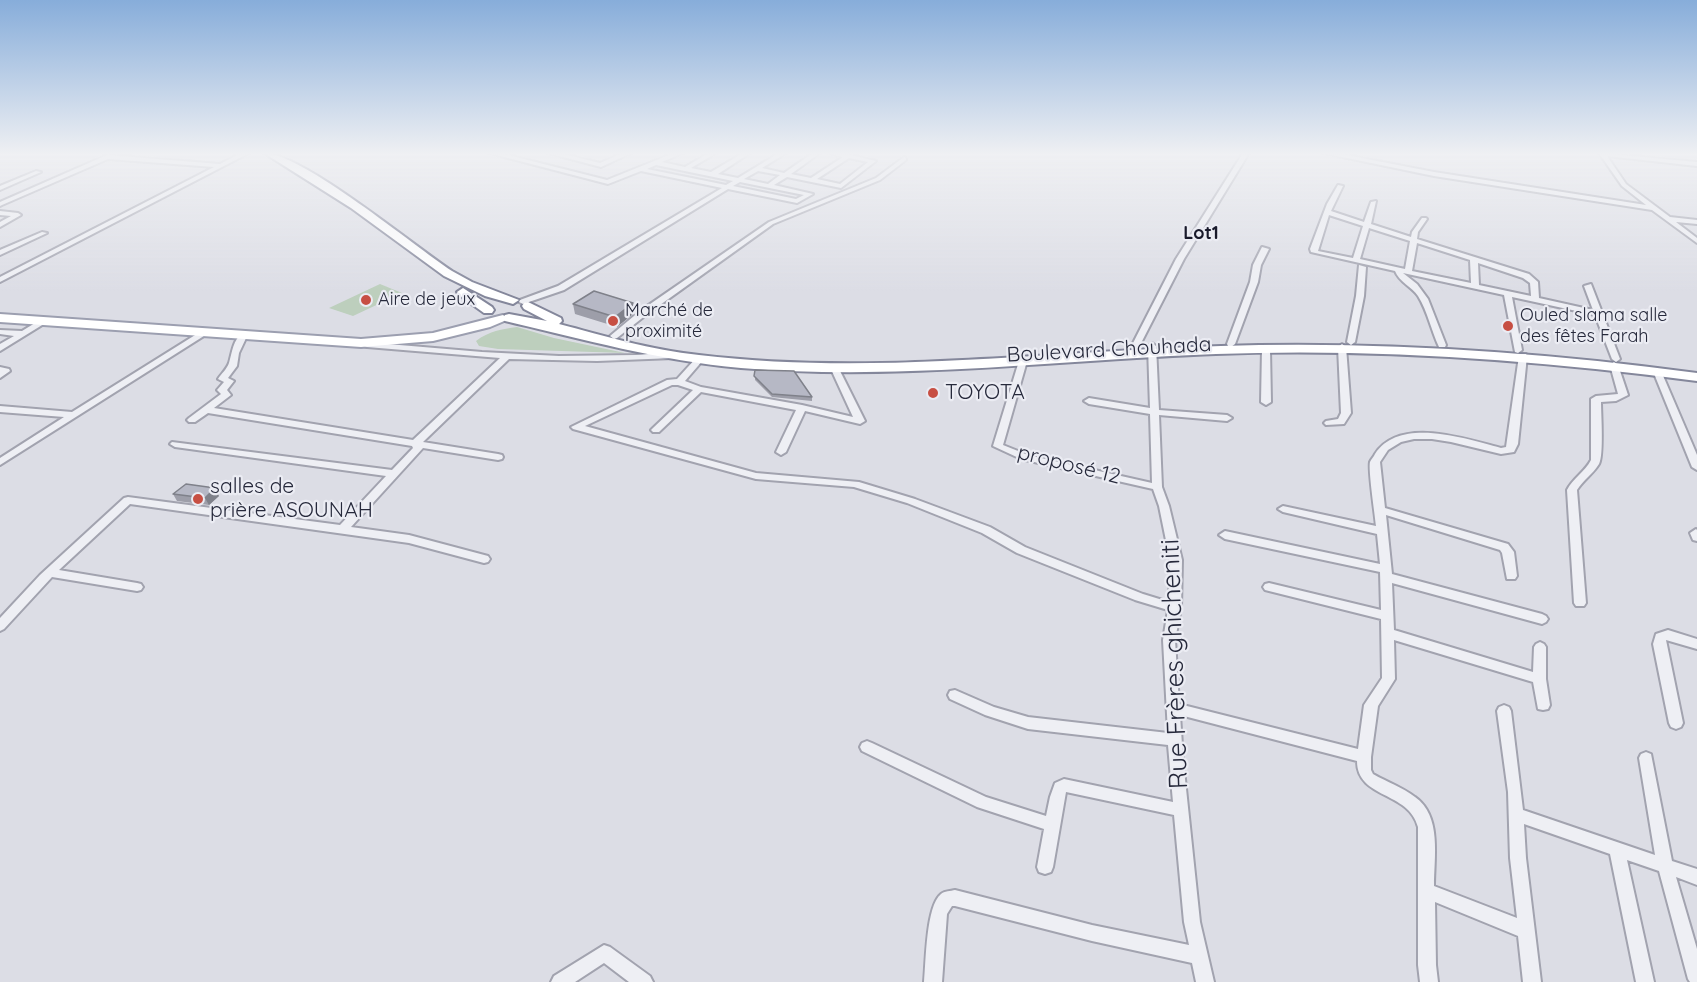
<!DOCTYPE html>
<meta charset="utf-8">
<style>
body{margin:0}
canvas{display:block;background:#dcdde5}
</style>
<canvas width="1697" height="982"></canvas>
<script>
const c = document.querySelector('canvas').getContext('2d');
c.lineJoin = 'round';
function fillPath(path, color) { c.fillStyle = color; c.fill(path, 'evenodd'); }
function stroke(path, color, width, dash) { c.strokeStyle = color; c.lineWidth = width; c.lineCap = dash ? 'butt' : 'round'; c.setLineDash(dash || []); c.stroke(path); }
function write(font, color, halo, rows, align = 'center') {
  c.font = font + ' Quicksand,sans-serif'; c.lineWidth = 4.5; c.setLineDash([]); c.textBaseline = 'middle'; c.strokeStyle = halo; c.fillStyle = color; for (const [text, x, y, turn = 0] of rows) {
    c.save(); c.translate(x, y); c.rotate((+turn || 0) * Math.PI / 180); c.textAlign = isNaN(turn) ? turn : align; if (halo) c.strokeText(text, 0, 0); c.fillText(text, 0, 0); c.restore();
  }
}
fillPath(new Path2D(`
 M380 284 402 293 353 316 329 308Z
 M517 327 554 338 625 353 498 349 479 346 476 341C489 331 502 329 517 327Z`), '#bdcfbd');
const minor = new Path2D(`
 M241 153H249L0 282V277L214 167 108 159 2 205 0 206V202L107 155 220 164Z
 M489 153H500L607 180 674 153H683L662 162 685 167 709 153H716L691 168 711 172 743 153H750L718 174 738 178 779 153H786L762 168 784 173 813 153H820L791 174 811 178 843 157 829 153H842L876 161 841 188 787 177 774 185 813 194 797 203 728 189 564 290 523 304 519 302 520 300 558 286 722 188 641 171 608 184ZM849 158 868 162 840 184 817 179ZM656 165 733 181 726 185 647 169ZM758 171 780 175 768 184 744 179ZM740 182 804 195 796 199 733 186Z
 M548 153H559L600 163 623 153H631L601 167Z
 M1243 153H1249L1184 259 1139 347 1138 349H1132L1131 347 1176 259Z
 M1323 153H1336L1434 172 1646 205 1622 186 1599 153 1697 162V166L1607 156 1626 184 1670 217 1697 220V224L1676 222 1697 238V243L1652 210 1434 176Z
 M904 157 906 158V160L880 180 773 224 646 315 617 338 614 339 610 336 640 311 769 222 876 178Z
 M36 171 41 172 0 190V186Z
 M1338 185 1343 186 1331 211 1364 222 1371 202 1376 201 1371 224 1411 237 1412 232 1422 218H1426L1427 219 1418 232 1417 239 1529 274 1538 282 1539 298 1593 310 1584 286 1591 284 1620 359 1616 362 1612 359 1595 315 1512 297 1522 350 1518 353 1515 352 1504 295 1403 273 1417 284 1428 299 1446 345 1445 347H1439C1431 330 1428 312 1418 296 1412 287 1399 282 1395 271L1311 252 1310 249 1327 204ZM1329 215 1363 226 1353 258 1318 251ZM1369 228 1410 241 1405 269 1360 259ZM1417 243 1470 260 1471 283 1412 271ZM1478 263 1523 278 1530 283 1531 296 1479 285Z
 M0 211 18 213 21 215 0 227V222L11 216 0 215Z
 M42 232 47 233 0 255V250Z
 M1262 247 1269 249 1261 265 1258 282 1235 344 1231 347 1228 346 1227 344 1250 282 1253 265Z
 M1359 265 1366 267 1364 296 1355 342 1351 345 1347 342 1356 296Z
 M40 320H46L47 322 0 351V344L14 336 0 334V330L22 331Z
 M200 332H206L207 334 0 465V458L64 417 0 412V406L72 412Z
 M243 333 247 336 239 353 237 366 228 378 234 381 227 390 231 395 214 408 413 440 500 358 367 347 364 346V342L482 352 559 356 636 355 674 352 678 355 674 358 597 361 509 359 423 442 498 454 502 455 503 457 502 459 498 460 423 448 351 527 409 535 488 556 490 559 488 562 484 563 409 543 130 504 59 570 137 583 141 584 143 587 141 590 137 591 52 577 4 629 0 631V618L40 575 124 498 128 497 340 525 386 476 175 447 170 444 172 442 392 470 413 448 412 446 208 413 195 422H189L187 420 189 418 221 394 217 390 224 382 218 379C221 374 227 369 229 363 232 353 233 339 243 333Z
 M1152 343 1156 346 1159 410 1227 415 1232 418 1227 421 1159 415 1162 487 1169 506 1182 560 1181 608 1175 640 1179 704 1358 749 1364 705 1382 678 1381 619 1265 590 1263 587 1265 584 1269 583 1381 610 1380 572 1225 539 1219 535 1225 531 1380 564 1377 534 1283 512 1278 509 1283 506 1376 526C1375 515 1368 469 1370 462 1371 459 1374 457 1375 454 1400 416 1466 439 1501 448L1506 447 1519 356 1520 354H1526L1527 356 1518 444 1514 452 1501 454 1451 442 1432 439H1414L1401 442 1388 450 1380 462 1385 508 1508 544 1514 552 1517 576 1515 579H1507L1502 553 1500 550 1386 515 1392 574 1542 614 1546 616 1548 619 1546 622 1542 624 1392 583 1394 630 1533 672 1534 647 1536 644 1540 642 1544 644 1546 647V679L1550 705 1548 709 1543 710 1538 709 1533 682 1394 640 1395 679 1378 706 1371 757V770L1373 774C1387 782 1402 787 1415 797 1442 816 1434 857 1434 886L1517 918 1510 858 1508 792 1497 711 1499 707 1504 705 1509 707 1511 711 1523 810 1655 855 1639 758 1641 754 1646 752 1651 754 1672 861 1697 869V885L1676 877 1697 949V982H1690L1688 979 1659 871 1627 860 1654 982H1636L1610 854 1524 824 1526 858 1541 982H1523L1518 936 1435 902 1436 965 1438 982H1420L1418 965V827C1409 791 1357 799 1357 761L1180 715 1183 760 1200 922 1214 982H1196L1192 963 1092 941 955 906H952L947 914 942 982H924C926 962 926 906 941 894 944 891 951 891 955 890L1092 925 1189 945 1184 922 1174 815 1066 792 1053 867 1051 872 1045 874 1039 872 1037 867 1044 829 977 807 862 751 860 747 862 743 867 741 872 743 986 797 1046 816 1050 797 1055 783 1064 779 1173 802 1168 745 1028 729 985 715 950 699 948 695 950 691 955 690 994 707 1028 717 1168 733 1163 640 1168 610 1135 600 1017 553 982 533 907 503 854 487 756 479 573 429 571 427 667 380 677 379 697 357 700 356 704 359 685 381 701 387 802 405 853 417 830 367 831 365H837L865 421 860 424 805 411 786 452 781 455 776 452 796 410 701 392 659 432H653L651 430 653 428 693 390 678 385H672L585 426 756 473 859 482 915 499 990 527 1025 547 1143 594 1169 602 1170 560 1159 506 1153 489 1021 459 993 446 1019 361 1023 358 1027 361 1003 445 1028 455 1152 483 1150 414 1089 404 1084 401 1089 398 1150 408 1148 346Z
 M1342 344 1346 347 1351 413 1344 424 1326 425 1324 423 1326 421 1338 419 1341 413 1338 347Z
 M1266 346 1270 349 1271 402 1266 405 1261 402 1262 349Z
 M1614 362 1618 365 1628 395 1616 401 1601 402C1601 414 1604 455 1599 464 1593 474 1583 480 1577 490L1586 603 1584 606H1576L1574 603 1567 490C1573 478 1585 472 1591 460V399L1596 396 1618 394 1610 365Z
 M0 367 9 369 10 371 0 378Z
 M1657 368 1661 371 1697 455V470L1692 467 1653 371Z
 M1696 529 1697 530V541L1693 540 1690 533Z
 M1668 630 1697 639V649L1666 640 1683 723 1681 727 1676 729 1671 727 1669 723 1653 644 1656 634Z
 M604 945 610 947 650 976 653 982H629L604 963 575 982H551L554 976Z`);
const primary = new Path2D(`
 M0 314 361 339 433 333 503 315 509 319 490 327 433 341 361 347 0 322Z`);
const trunk = new Path2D(`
 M264 153C302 153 414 246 452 271L472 282 519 300 513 304 485 296 444 276 351 208Z
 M463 288 492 307 494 310 492 313H484L459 295 457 292Z
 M528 302 561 318 562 321 559 324C605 336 651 350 699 355 873 376 1047 351 1221 346 1381 341 1539 352 1697 373V381C1537 360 1377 348 1216 354 1058 360 899 381 741 368 660 361 583 339 505 321L503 318 505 315 509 314 547 321 524 309 522 306 524 303Z`);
stroke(minor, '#a2a3af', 4);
stroke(primary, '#9c9fb0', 4);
stroke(trunk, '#84879b', 4);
fillPath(minor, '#eeeff4');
fillPath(primary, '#fff');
fillPath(trunk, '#fff');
fillPath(new Path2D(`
 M633 303 634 313 617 327 575 314 573 304Z
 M755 370 812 397V401L772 397 755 380Z
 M173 494 219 496 209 505 177 501Z`), '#9d9ea9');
fillPath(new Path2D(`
 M633 303 634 313 617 327 615 317Z
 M215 488 219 496 209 505 205 498Z`), '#7f818a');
const building = new Path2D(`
 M594 291 633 303 615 317 573 304Z
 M755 370 794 371 812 397 772 394 754 376Z
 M186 484 215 488 205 498 173 494Z`);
fillPath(building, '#b6b8c5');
stroke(building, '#7f818a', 1.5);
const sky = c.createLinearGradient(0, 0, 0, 291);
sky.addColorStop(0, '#87adda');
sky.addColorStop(0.53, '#eff0f3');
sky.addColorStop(1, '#eff0f300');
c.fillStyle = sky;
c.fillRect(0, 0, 1697, 291);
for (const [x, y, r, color] of [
 [366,300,6,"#c74f43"],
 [613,321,6,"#c74f43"],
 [1508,326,6,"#c74f43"],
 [933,393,6,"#c74f43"],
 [198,499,6,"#c74f43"]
]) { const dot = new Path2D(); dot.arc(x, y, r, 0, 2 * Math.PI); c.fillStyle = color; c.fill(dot); stroke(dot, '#ebecf3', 2); }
write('bold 18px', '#191a2b', '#ebecf3', [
 ["Lot1",1201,234]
]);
write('18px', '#26293b', '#ebecf3', [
 ["Aire de jeux",378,300],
 ["Marché de",625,311],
 ["proximité",625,332],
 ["Ouled slama salle",1520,316],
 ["des fêtes Farah",1520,337]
], 'left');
write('21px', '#26293b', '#ebecf3', [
 ["Boulevard Chouhada",1109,350,-3],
 ["proposé 12",1069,465,14]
]);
write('21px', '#26293b', '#ebecf3', [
 ["TOYOTA",945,393],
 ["salles de",210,487],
 ["prière ASOUNAH",210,511]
], 'left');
write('26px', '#26293b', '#ebecf3', [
 ["Rue Frères ghicheniti",1175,664,-92]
]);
</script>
